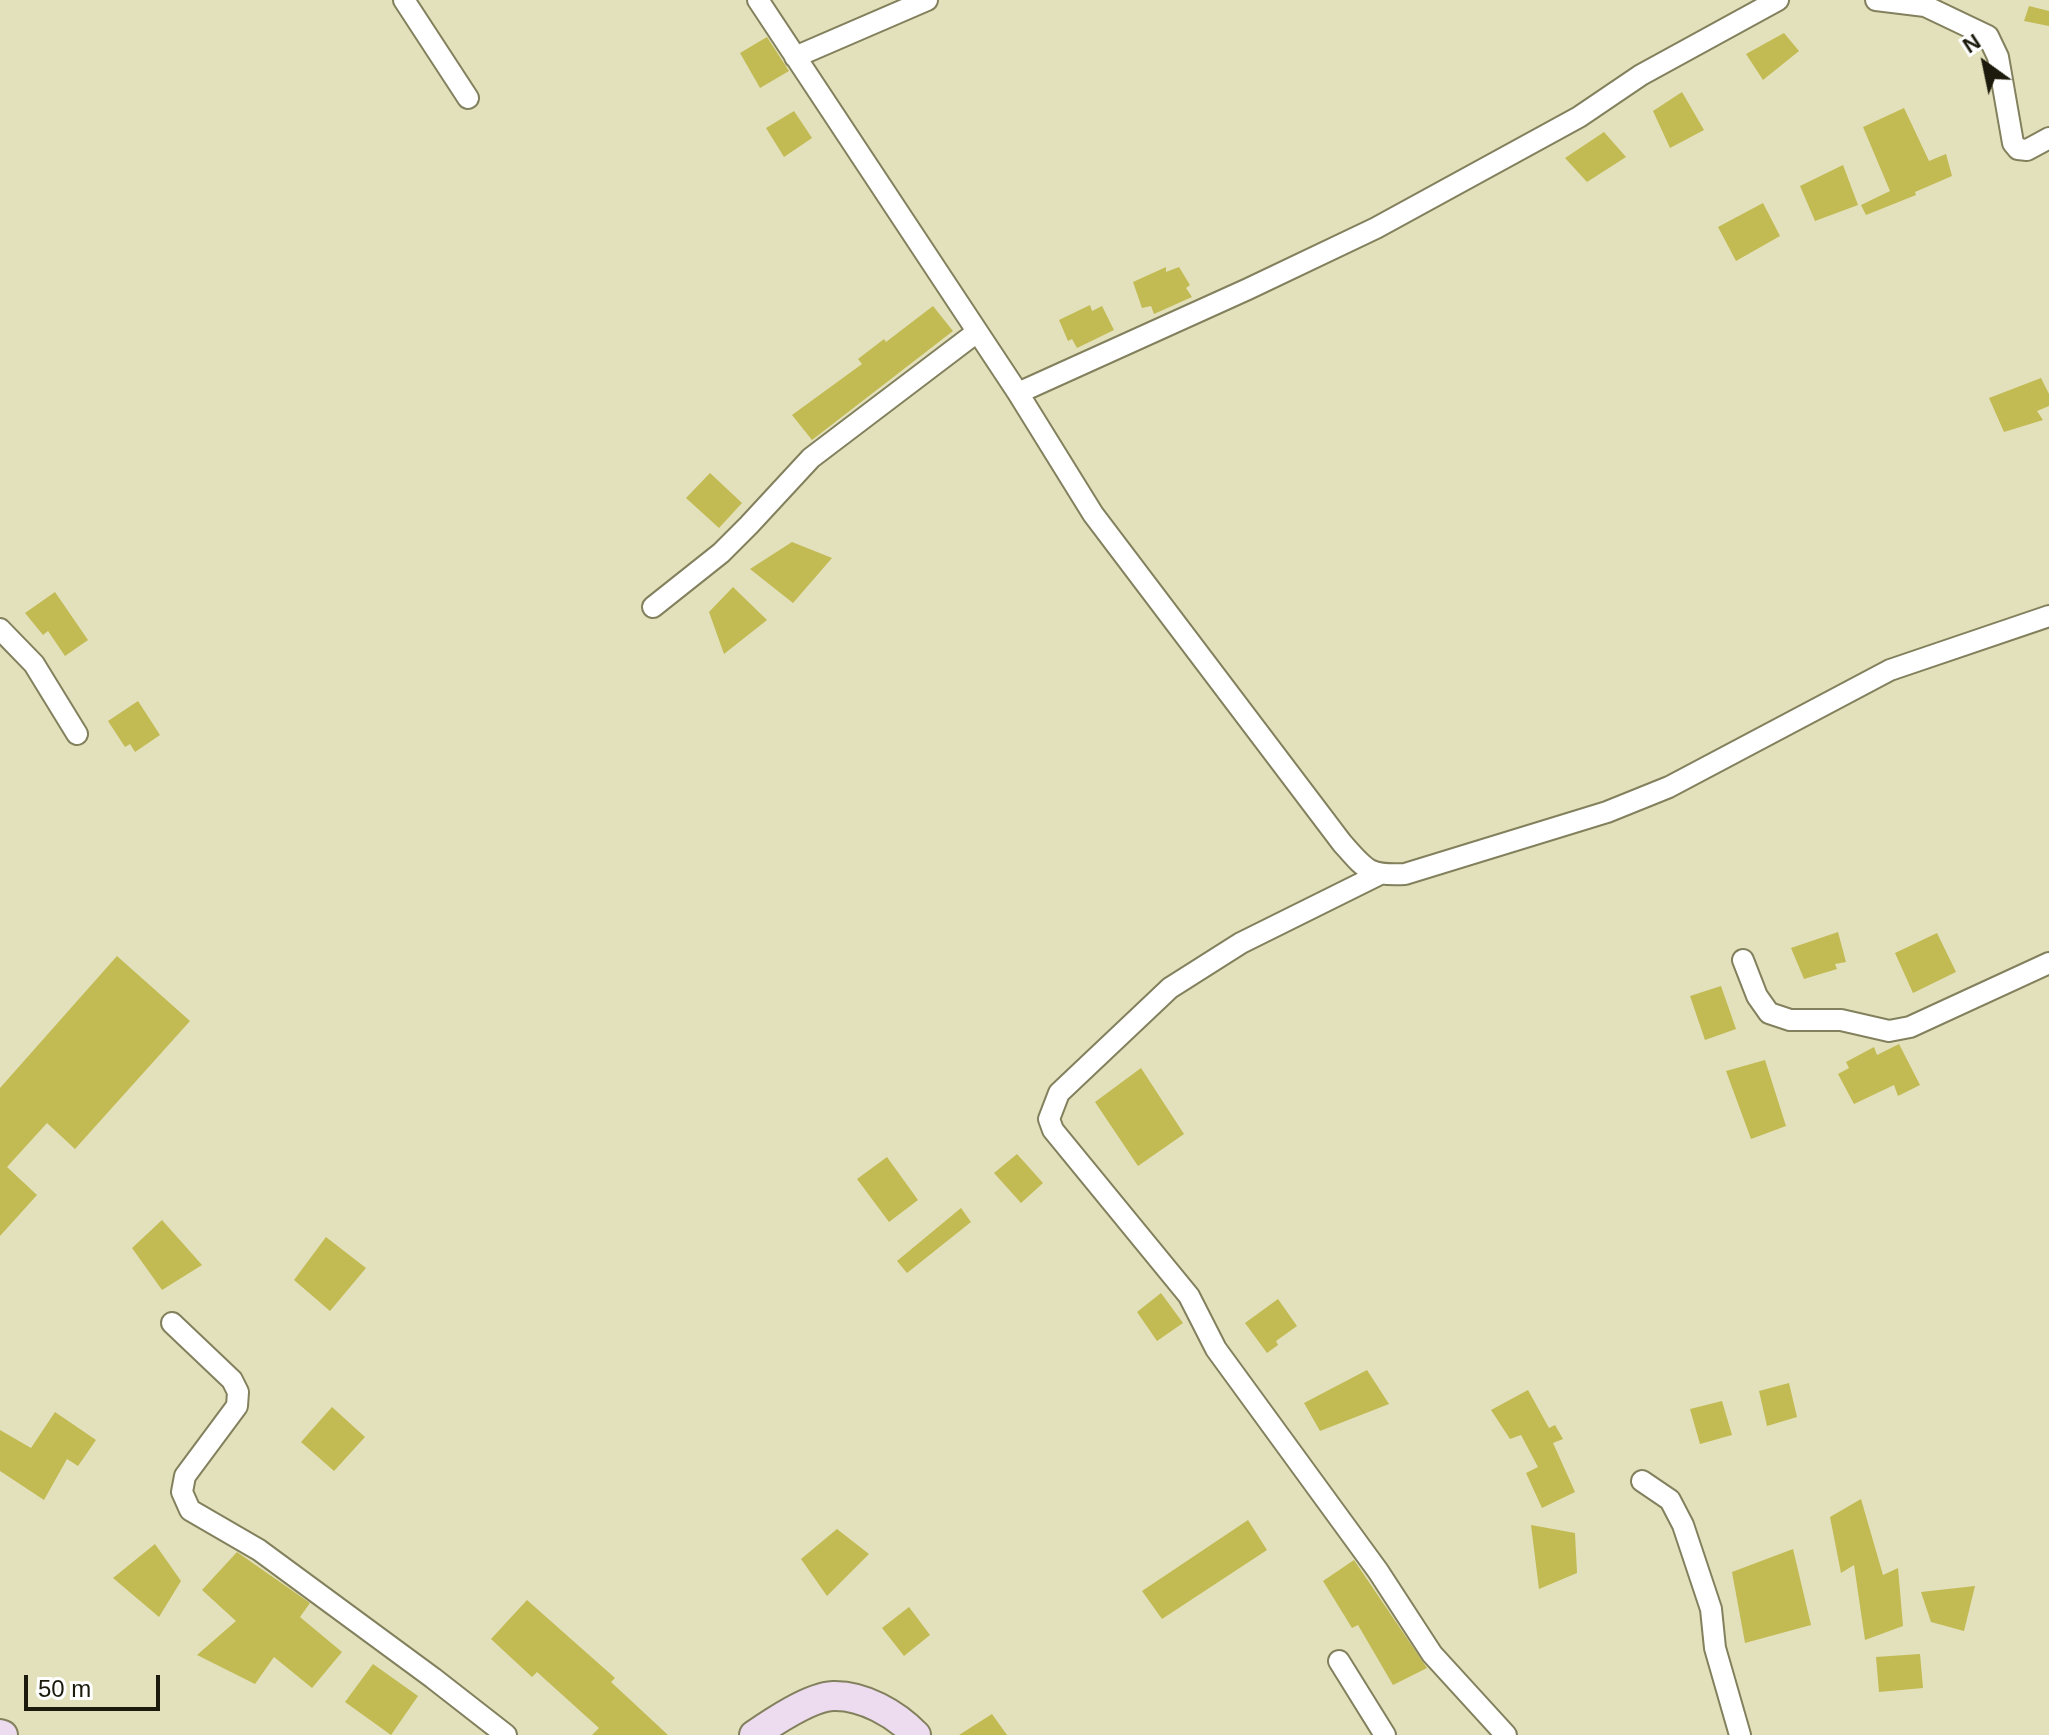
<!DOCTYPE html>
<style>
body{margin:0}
#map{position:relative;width:2049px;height:1735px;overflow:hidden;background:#e3e1bb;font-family:Helvetica,sans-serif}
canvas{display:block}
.north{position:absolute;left:1945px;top:24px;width:80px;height:80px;-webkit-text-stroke:6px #fff;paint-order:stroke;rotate:327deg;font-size:22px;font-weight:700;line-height:32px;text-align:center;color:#1b1a0c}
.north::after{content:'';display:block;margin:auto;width:28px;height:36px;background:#1b1a0c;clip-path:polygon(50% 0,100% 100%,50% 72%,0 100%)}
.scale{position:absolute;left:24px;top:1675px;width:136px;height:36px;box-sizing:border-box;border:4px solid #1b1a0c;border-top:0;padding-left:10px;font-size:24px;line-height:28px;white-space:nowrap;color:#1b1a0c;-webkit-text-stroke:6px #fff;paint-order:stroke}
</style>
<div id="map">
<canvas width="2049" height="1735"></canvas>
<div class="north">N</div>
<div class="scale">50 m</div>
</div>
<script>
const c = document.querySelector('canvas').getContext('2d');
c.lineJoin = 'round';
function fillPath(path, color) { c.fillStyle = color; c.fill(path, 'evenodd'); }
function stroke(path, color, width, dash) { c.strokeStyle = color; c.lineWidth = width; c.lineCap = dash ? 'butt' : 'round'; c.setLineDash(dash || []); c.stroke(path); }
fillPath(new Path2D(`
 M2029 6 2049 11V26L2024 21Z
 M1784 33 1799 51 1763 80 1746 54Z
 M767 37 789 71 760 88 740 53Z
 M1682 92 1704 130 1670 148 1653 111Z
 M1904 108 1929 161 1946 154 1952 176 1915 192 1916 195 1866 215 1861 205 1890 191 1863 127Z
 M794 111 812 138 784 157 766 128Z
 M1604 132 1626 157 1587 182 1565 158Z
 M1843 165 1858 205 1815 221 1800 186Z
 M1763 203 1780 236 1736 261 1718 227Z
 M1166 267V272L1179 267 1190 285 1186 288 1192 297 1154 314 1151 306 1142 308 1133 282Z
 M1090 305 1092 311 1102 306 1114 330 1077 348 1072 339 1068 341 1059 320Z
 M933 306 953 331 812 440 792 415 862 364 858 359 884 339 886 342Z
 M2041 378 2049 394V406L2037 411 2043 420 2004 432 1989 398Z
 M710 473 742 503 719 528 686 498Z
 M792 542 832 558 793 603 750 569Z
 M733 587 767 620 724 654 709 612Z
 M55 592 88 640 65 656 48 631 43 635 25 613Z
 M138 701 160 735 135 752 130 744 125 747 108 721Z
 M1838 932 1846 962 1835 964 1837 969 1804 979 1791 948Z
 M1937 933 1956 972 1913 993 1895 953Z
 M117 956 190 1021 75 1149 47 1123 7 1167 37 1195 0 1236V1088Z
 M1721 986 1736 1029 1705 1040 1690 996Z
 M1899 1044 1920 1085 1898 1096 1894 1085 1854 1104 1838 1074 1849 1068 1846 1062 1874 1047 1877 1055Z
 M1765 1060 1786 1126 1751 1139 1726 1071Z
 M1141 1068 1184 1134 1138 1166 1095 1102Z
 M1017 1154 1043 1183 1021 1203 994 1173Z
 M887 1157 918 1200 889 1222 857 1179Z
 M961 1208 971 1222 907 1273 897 1261Z
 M162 1220 202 1265 162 1290 132 1248Z
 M326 1237 366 1268 330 1311 294 1280Z
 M1161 1293 1183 1323 1157 1341 1137 1312Z
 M1278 1299 1297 1326 1276 1341 1278 1345 1267 1353 1245 1323Z
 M1367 1370 1389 1404 1320 1431 1304 1403Z
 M1789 1383 1797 1417 1767 1426 1759 1391Z
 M1528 1390 1549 1428 1555 1425 1563 1439 1553 1443 1575 1492 1542 1508 1526 1473 1538 1467 1521 1435 1510 1439 1491 1410Z
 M1722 1401 1732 1435 1700 1444 1690 1409Z
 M332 1407 365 1437 334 1471 301 1442Z
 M55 1412 96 1440 78 1466 67 1459 44 1500 0 1471V1430L31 1448Z
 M1861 1499 1883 1575 1898 1568 1903 1626 1865 1640 1854 1565 1841 1573 1830 1517Z
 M1248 1520 1267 1550 1162 1619 1142 1591Z
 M1531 1525 1575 1533 1577 1573 1539 1589Z
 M837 1529 869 1554 827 1596 801 1559Z
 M155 1544 181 1581 159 1617 113 1578Z
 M1793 1549 1811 1625 1745 1643 1732 1572Z
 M237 1552 310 1603 300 1617 342 1652 312 1688 274 1657 255 1684 197 1655 236 1621 202 1590Z
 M1354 1560 1427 1668 1393 1685 1358 1625 1352 1628 1323 1581Z
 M1975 1586 1964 1631 1931 1622 1921 1592Z
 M527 1600 615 1678 611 1682 668 1735H592L599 1728 537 1672 532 1677 491 1639Z
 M909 1607 930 1635 904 1656 882 1628Z
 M1920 1654 1923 1688 1879 1692 1876 1657Z
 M373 1664 418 1696 391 1735 345 1702Z
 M992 1714 1007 1735H959Z`), '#c2ba53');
const street = new Path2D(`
 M404 0 468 98
 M758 0 1018 393 1093 514 1342 843C1366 870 1368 876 1405 874L1607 812 1669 787 1890 670 2049 616
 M1876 0 1925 6 1988 36 1998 57 2013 143 2018 149 2027 150 2049 138
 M795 57 927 0
 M1018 393 1248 289 1376 228 1579 117 1641 75 1778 0
 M653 607 721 553 749 525 811 458 977 332
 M0 629 34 664 77 734
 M1378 875 1241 943 1170 988 1059 1093 1049 1119 1053 1130 1189 1296 1216 1349 1378 1571 1432 1654 1506 1735
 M1743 960 1757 996 1769 1013 1790 1020H1841L1889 1031 1910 1027 2049 963
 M172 1323 232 1380 238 1392 237 1406 185 1476 182 1492 190 1510 259 1550 433 1678 506 1735
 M1642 1481 1670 1500 1683 1525 1711 1609 1715 1648 1740 1735
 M1339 1661 1385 1735`);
const secondary = new Path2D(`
 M0 1734 3 1735
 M754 1735C773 1722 810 1697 833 1696 863 1695 896 1714 916 1735`);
stroke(street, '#82805d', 24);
stroke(secondary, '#82805d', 32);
stroke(street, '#fff', 20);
stroke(secondary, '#eddbef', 28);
</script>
